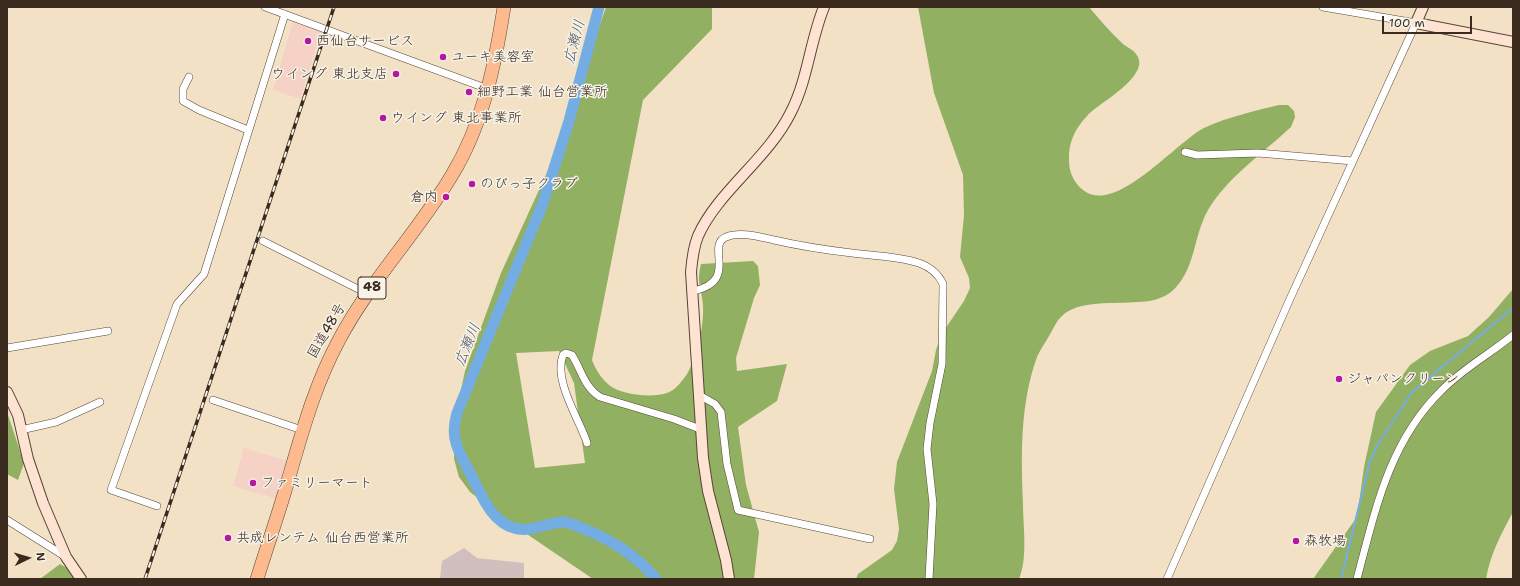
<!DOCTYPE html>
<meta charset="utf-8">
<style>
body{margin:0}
#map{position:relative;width:1520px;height:586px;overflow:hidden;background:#f3e1c6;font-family:"Shantell Sans",sans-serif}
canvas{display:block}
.frame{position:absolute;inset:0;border:8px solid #3b2a1e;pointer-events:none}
.north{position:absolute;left:8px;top:538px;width:40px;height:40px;-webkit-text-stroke:3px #f7f3e8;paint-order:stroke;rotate:85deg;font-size:11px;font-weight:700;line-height:16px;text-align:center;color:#3b2a1e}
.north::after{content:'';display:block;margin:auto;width:14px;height:18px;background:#3b2a1e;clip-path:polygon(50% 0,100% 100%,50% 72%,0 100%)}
.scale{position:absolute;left:1382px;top:16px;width:90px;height:18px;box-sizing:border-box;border:2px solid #3b2a1e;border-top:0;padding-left:5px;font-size:12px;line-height:14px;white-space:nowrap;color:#3b2a1e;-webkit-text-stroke:3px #f7f3e8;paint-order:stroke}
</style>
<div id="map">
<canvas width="1520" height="586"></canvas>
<div class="frame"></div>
<div class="north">N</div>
<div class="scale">100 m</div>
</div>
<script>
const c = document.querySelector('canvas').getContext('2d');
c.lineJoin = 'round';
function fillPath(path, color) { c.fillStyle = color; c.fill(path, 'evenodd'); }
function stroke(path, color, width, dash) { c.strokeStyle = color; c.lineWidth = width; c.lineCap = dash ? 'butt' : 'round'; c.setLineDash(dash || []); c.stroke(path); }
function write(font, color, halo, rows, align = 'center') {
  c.font = font + ' "Shantell Sans","Klee One",sans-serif'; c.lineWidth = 3; c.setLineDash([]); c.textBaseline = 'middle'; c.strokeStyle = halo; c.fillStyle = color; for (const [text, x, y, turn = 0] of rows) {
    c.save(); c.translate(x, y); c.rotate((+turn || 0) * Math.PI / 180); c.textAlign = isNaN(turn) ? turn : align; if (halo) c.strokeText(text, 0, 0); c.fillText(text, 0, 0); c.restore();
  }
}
fillPath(new Path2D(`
 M293 22 321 31 300 99 273 90Z
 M244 448 288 461 277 499 233 486Z`), '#f6d1c5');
fillPath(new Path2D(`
 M464 548 477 558 524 563V579H440L442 561Z`), '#d1bfbf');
fillPath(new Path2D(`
 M606 7H712V29L643 100 592 360C596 370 601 378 609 385 621 395 653 398 667 393 676 390 682 381 687 374 697 357 704 327 703 306 702 289 696 283 701 264L753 261 758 266 760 285 754 298 736 358 737 371 787 364 777 401 738 427 746 485 759 532 754 579H593L518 528 470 492 459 477 454 459 455 418 465 371 501 273 555 155ZM559 351 574 383 585 463 535 468 516 353Z
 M918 7H1089C1100 20 1110 32 1122 43 1126 47 1133 49 1136 54 1153 75 1099 103 1088 115 1075 128 1068 143 1069 161 1069 172 1074 183 1083 190 1115 216 1175 143 1204 128 1228 117 1254 111 1279 105H1288L1294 111 1295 117 1291 127C1263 153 1228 177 1208 210 1193 236 1196 271 1171 292 1162 299 1149 302 1137 302 1117 304 1077 300 1062 316 1056 321 1053 330 1049 336 1045 343 1040 350 1037 357 1020 404 1021 455 1023 504 1023 527 1028 557 1019 579H856L858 574 892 550 897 541 899 529 894 489 897 462 932 371 936 350 941 335 964 301 970 288 969 278 960 257 964 215 963 175 934 93Z
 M1513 289V512C1501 534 1490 555 1486 579H1313L1357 517 1364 467 1376 412 1410 365 1430 351 1468 336 1489 317Z
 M7 412 24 463 18 480 7 474Z
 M60 564 72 571 77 579H40Z`), '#92b062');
stroke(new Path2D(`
 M1341 579 1370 461 1377 446 1412 392 1513 308`), '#74ade4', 2);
stroke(new Path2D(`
 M599 7 569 121 543 203 457 413C454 423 453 433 456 443 459 454 465 463 470 473 481 493 490 521 514 528 529 533 547 523 562 522 568 521 576 526 582 528 611 540 635 554 656 579`), '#74ade4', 11);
const street = new Path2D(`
 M265 7 488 89
 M189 77 183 89V101L199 110 248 130
 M1185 152 1197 155 1258 153 1353 161
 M263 241 368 294
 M693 291C740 281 705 246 726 237 740 231 760 237 774 240 800 246 826 250 852 253 874 256 898 256 919 263 930 267 938 273 943 284L942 364 930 423 927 449 933 504 929 579
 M7 348 108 331
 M699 395 715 404 721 412 727 464 738 510 870 539
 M213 400 302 430
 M21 430 56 422 100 402
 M587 443C580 420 553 381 563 355L566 353 572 355C581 369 584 387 600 397L674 419 700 429
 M157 506 111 490 177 304 204 274 285 14
 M7 520 66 557
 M1167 579 1289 301 1416 23 1323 7
 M1357 579C1375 511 1389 442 1441 391 1462 369 1490 354 1513 335`);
const secondary = new Path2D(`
 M1423 7 1416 23 1513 42
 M7 392 18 415 28 459 43 503 66 557 81 579
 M729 579 726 560 708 491 703 458 691 272C692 260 693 248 698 236 718 191 768 159 791 112 808 79 810 41 824 7`);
const highway = new Path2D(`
 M257 579C266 550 276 521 285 491 300 440 313 388 339 340 370 281 418 232 452 175 483 124 495 65 504 7`);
stroke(street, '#574537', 8);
stroke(secondary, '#574537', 12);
stroke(highway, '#574537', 14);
stroke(street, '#fff', 7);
stroke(secondary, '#fee3d2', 10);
stroke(highway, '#fcba8e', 13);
const rail = new Path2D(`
 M145 579 334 7`);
stroke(rail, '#3b2a1e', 3.5);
stroke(rail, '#f7f3e8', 2, [6]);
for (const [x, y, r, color] of [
 [308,41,4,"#b5179e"],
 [443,57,4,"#b5179e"],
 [396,74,4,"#b5179e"],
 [469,92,4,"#b5179e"],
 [383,118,4,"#b5179e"],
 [472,184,4,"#b5179e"],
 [446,197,4,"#b5179e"],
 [1339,379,4,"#b5179e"],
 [253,483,4,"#b5179e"],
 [228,538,4,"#b5179e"],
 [1296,541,4,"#b5179e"]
]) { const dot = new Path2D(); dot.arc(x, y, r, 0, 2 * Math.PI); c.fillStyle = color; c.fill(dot); stroke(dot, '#f7f3e8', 1.5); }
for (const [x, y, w] of [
 [372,288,28]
]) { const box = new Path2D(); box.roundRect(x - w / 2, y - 11, w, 22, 3); c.fillStyle = '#f7f3e8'; c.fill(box); stroke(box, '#3b2a1e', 1); }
write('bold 13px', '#3b2a1e', null, [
 ["48",372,288]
]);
write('14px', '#3b2a1e', '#f7f3e8', [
 ["西仙台サービス",316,41],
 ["ユーキ美容室",451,57],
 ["ウイング 東北支店",388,74,"right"],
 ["細野工業 仙台営業所",477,92],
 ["ウイング 東北事業所",391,118],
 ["のびっ子クラブ",480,184],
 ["倉内",438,197,"right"],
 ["ジャパンクリーン",1347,379],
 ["ファミリーマート",261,483],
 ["共成レンテム 仙台西営業所",236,538],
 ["森牧場",1304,541]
], 'left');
write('14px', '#3b2a1e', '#f7f3e8', [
 ["国道48号",327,331,-60]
]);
write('italic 15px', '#4f5863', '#f7f3e8', [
 ["広瀬川",575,42,-75],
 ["広瀬川",468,345,-68]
]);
</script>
